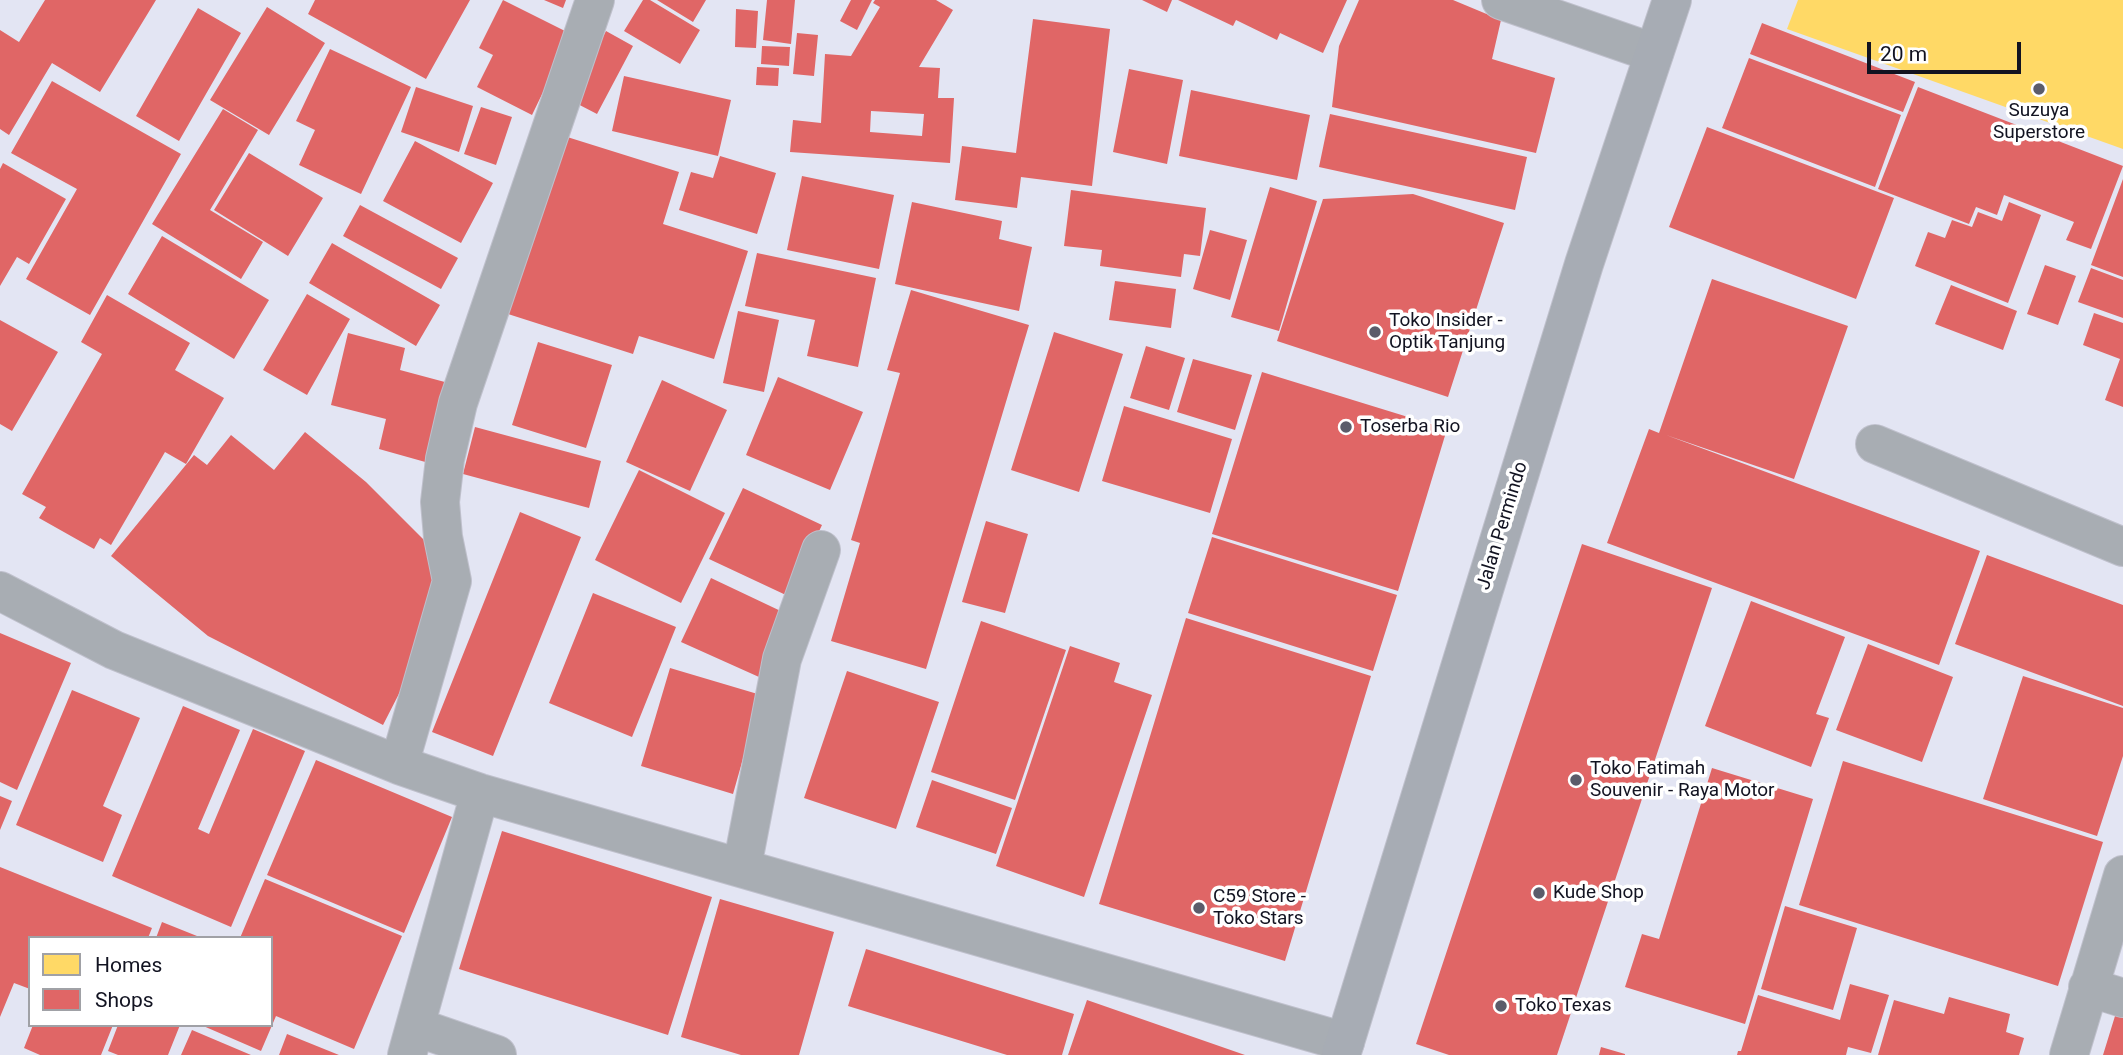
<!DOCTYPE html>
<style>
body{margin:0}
#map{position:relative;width:2123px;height:1055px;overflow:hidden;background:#e3e5f3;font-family:Roboto,sans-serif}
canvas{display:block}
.legend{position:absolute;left:28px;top:936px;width:245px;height:91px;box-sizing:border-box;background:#fff;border:2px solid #a0a1a6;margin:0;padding:9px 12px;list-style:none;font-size:21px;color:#121321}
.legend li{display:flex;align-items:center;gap:14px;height:35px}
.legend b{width:35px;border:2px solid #a0a1a6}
.scale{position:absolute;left:1867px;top:42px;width:154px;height:32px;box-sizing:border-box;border:4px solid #121321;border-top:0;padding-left:9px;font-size:21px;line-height:24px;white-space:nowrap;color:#121321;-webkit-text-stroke:5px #fff;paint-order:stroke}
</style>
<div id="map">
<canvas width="2123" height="1055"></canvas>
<ul class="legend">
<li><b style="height:19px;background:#ffd966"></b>Homes</li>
<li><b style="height:19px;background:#e06666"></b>Shops</li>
</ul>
<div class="scale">20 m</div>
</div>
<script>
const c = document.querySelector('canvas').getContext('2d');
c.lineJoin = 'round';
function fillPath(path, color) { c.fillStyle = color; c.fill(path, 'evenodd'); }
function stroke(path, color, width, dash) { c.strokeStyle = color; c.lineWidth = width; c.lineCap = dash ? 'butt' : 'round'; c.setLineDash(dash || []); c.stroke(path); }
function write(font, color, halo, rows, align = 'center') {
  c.font = font + ' Roboto,sans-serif'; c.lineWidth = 7; c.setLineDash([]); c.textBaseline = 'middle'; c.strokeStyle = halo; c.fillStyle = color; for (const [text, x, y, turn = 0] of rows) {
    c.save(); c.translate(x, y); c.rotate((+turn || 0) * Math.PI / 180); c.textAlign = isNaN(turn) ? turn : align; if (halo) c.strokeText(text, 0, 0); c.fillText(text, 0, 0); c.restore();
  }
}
fillPath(new Path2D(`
 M1798 0H2123V149L1787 29Z`), '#ffd966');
fillPath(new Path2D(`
 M45 0H156L100 92 52 63 9 135 0 129V30L19 42Z
 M315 0H470L426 79 308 14Z
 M503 0 571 34 532 115 477 87 493 55 479 48Z
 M544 0H566L563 8Z
 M643 0H650L700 30 680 64 624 31Z
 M657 0H706L693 22Z
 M767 0H795L791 44 763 40Z
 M851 0H872L857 30 840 21Z
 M875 0H936L953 10 919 67 940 68 938 98H954L950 163 790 152 793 120 821 123 825 54 851 56 880 7 873 3ZM871 111 924 114 922 136 870 132Z
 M1142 0H1172L1167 12Z
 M1178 0H1347L1323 53 1280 33 1277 40 1236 20 1233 26Z
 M1359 0H1453L1501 20 1492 59 1555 78 1536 153 1332 107 1339 46Z
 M267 7 325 43 269 135 210 100Z
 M198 8 241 33 179 141 136 116Z
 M736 9 758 11 756 48 735 47Z
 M1033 19 1110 29 1092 186 1021 177 1017 208 955 200 962 146 1016 153Z
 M1762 23 1915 82 1903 112 1750 54Z
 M606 31 633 46 597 114 570 100Z
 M797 33 818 35 814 76 793 74Z
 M762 46 790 47 789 66 761 64Z
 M330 49 411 87 361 194 299 165 315 130 296 121Z
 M1749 58 1901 115 1875 187 1722 128Z
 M757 67 779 68 778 86 756 85Z
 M1129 69 1183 80 1167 164 1113 152Z
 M624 76 731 100 718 156 612 131Z
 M52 81 181 154 90 315 26 279 77 189 11 153Z
 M416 87 473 106 459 152 401 132Z
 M1918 87 2123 166 2091 249 2066 240 2074 222 2004 195 1997 215 1976 207 1969 224 1878 189Z
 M1191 90 1310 115 1297 180 1179 156Z
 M481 107 512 117 496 165 464 154Z
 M223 109 258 130 210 210 263 242 241 279 152 224Z
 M1330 114 1527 157 1515 210 1319 167Z
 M1707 127 1894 198 1856 299 1669 227Z
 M564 136 679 172 663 224 748 251 714 359 639 336 633 354 508 314Z
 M415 141 493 183 461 243 383 201Z
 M249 153 323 198 288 256 214 210Z
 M720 156 776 173 757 234 679 210 691 172 713 178Z
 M3 163 66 199 29 264 17 257 0 286V169Z
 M802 176 894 195 879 269 787 250Z
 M2123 179V277L2091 265Z
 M1270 187 1317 201 1279 331 1231 317Z
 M1071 190 1206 208 1200 256 1184 254 1181 277 1100 266 1102 250 1064 246Z
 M1413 194 1504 223 1448 397 1277 341 1323 199Z
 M912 202 1002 221 999 239 1032 247 1019 311 895 284Z
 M2009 202 2041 215 2008 303 1915 266 1928 232 1945 238 1952 220 1972 227 1978 212 2002 221Z
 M360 205 458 258 441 289 343 236Z
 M1210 230 1247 240 1230 300 1193 289Z
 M162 236 269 300 234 359 128 294Z
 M332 243 440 305 416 346 309 283Z
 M757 253 876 278 858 367 807 356 815 320 745 306Z
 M2045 265 2076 276 2058 325 2027 314Z
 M2091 268 2123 280V318L2078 302Z
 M1712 279 1848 326 1794 479 1666 435 1980 551 1939 665 1607 543 1649 429 1659 433Z
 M1115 281 1176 289 1171 328 1109 320Z
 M1951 285 2017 311 2003 350 1935 324Z
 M911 290 1029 325 926 669 831 641 860 543 851 540 900 373 887 370Z
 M307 294 350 319 307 395 263 370Z
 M107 295 190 343 175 370 224 398 186 464 165 452 111 545 100 538 94 549 39 518 46 507 22 494 102 354 81 342Z
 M738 311 779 320 764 392 723 383Z
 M2094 313 2123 323V407L2105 400 2120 359 2083 345Z
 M0 320 58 352 12 431 0 424Z
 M1054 332 1123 354 1079 492 1011 470Z
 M348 333 405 348 400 370 456 385 436 465 379 449 386 419 331 405Z
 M538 342 612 365 586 448 512 425Z
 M1146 346 1185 358 1169 410 1130 398Z
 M1193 359 1252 375 1235 430 1177 412Z
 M1262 372 1447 429 1398 591 1212 534Z
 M778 377 863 412 830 490 746 455Z
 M662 380 727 410 690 491 626 462Z
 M1124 406 1232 439 1210 513 1102 481Z
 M475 427 601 461 589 508 463 474Z
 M305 432 366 482 427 543 443 576 429 635 383 725 208 636 111 556 194 455 207 465 231 435 274 470Z
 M639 470 725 513 681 603 595 560Z
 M743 488 822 525 788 596 709 559Z
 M520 512 581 537 493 756 432 732Z
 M986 521 1028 534 1005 613 962 602Z
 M1212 537 1397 595 1373 671 1188 613Z
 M1582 544 1712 588 1557 1055H1449L1416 1044Z
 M1987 555 2123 605V706L1955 644Z
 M711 578 787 614 759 677 681 642Z
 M593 593 676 627 632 737 549 703Z
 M1751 601 1845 637 1816 714 1829 718 1811 767 1705 726Z
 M1186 618 1371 676 1285 961 1099 904Z
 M981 621 1066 650 1015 800 931 772Z
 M0 633 71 663 17 790 0 782Z
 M1868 644 1953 677 1922 762 1836 730Z
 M1070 646 1120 663 1114 682 1152 695 1084 897 996 866Z
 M670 668 761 695 733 794 641 766Z
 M847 671 939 702 896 829 804 798Z
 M2023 676 2123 708V756L2097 836 1983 799Z
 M72 690 140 718 103 806 122 815 103 862 16 825Z
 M183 706 240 730 198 829 209 834 253 729 305 751 231 927 112 876Z
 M316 760 452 817 404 933 267 875Z
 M1843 761 2103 842 2058 986 1799 905Z
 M1712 768 1813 799 1745 1024 1625 987 1642 934 1659 939Z
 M932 780 1012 808 996 854 916 827Z
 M0 796 12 801 0 830Z
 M502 831 712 897 668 1035 459 969Z
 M0 867 152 928 148 938H30V989L14 983 0 1017Z
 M265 879 402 936 354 1049 276 1016 261 1051 201 1025H271V938H240Z
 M720 899 834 932 799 1055H741L681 1037Z
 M1785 906 1857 928 1833 1010 1761 989Z
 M162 922 202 938H156Z
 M866 949 1074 1014 1062 1055H1007L848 1006Z
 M1850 984 1889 995 1871 1053 1848 1047 1846 1055H1737L1738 1051H1741L1758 995 1840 1020Z
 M1949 997 2010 1014 2006 1032 2024 1038 2019 1055H1878L1894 1000 1944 1014Z
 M1087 1000 1245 1055H1068Z
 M2119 1003 2123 1004V1055H2103Z
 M33 1025H113L101 1055H40L24 1048Z
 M118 1025H180L168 1055H118L108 1051Z
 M192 1030 251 1055H181Z
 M287 1034 339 1055H279Z
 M1601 1047 1625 1054V1055H1599Z`), '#e06666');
const minor = new Path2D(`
 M1501 0 1654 53
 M1875 444 2123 547
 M0 591 114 650 399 765 480 793 1345 1042
 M399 765 452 581 443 537 440 502 445 459 458 403 595 0
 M742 867 782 659 821 550
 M2088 987 2123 998
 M416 1027 497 1055
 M407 1055 480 793
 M2069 1055 2123 875`);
const secondary = new Path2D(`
 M1341 1055 1584 264 1672 0`);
stroke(minor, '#bfc0cc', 40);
stroke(secondary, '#bfc0cc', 40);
stroke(minor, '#a8adb3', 38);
stroke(secondary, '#a7acb4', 38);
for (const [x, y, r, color] of [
 [2039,89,7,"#5b5c6a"],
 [1375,332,7,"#5b5c6a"],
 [1346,427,7,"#5b5c6a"],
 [1576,780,7,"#5b5c6a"],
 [1539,893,7,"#5b5c6a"],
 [1199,908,7,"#5b5c6a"],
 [1501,1006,7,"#5b5c6a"]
]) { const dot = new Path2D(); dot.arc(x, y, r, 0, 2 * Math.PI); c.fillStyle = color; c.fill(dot); stroke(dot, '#fff', 2.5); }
write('19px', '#121321', '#fff', [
 ["Suzuya",2039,111,"center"],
 ["Superstore",2039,133,"center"],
 ["Toko Insider -",1389,321],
 ["Optik Tanjung",1389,343],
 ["Toserba Rio",1360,427],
 ["Toko Fatimah",1590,769],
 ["Souvenir - Raya Motor",1590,791],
 ["Kude Shop",1553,893],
 ["C59 Store -",1213,897],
 ["Toko Stars",1213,919],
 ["Toko Texas",1515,1006]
], 'left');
write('19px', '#121321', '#fff', [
 ["Jalan Permindo",1503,526,-73]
]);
</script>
